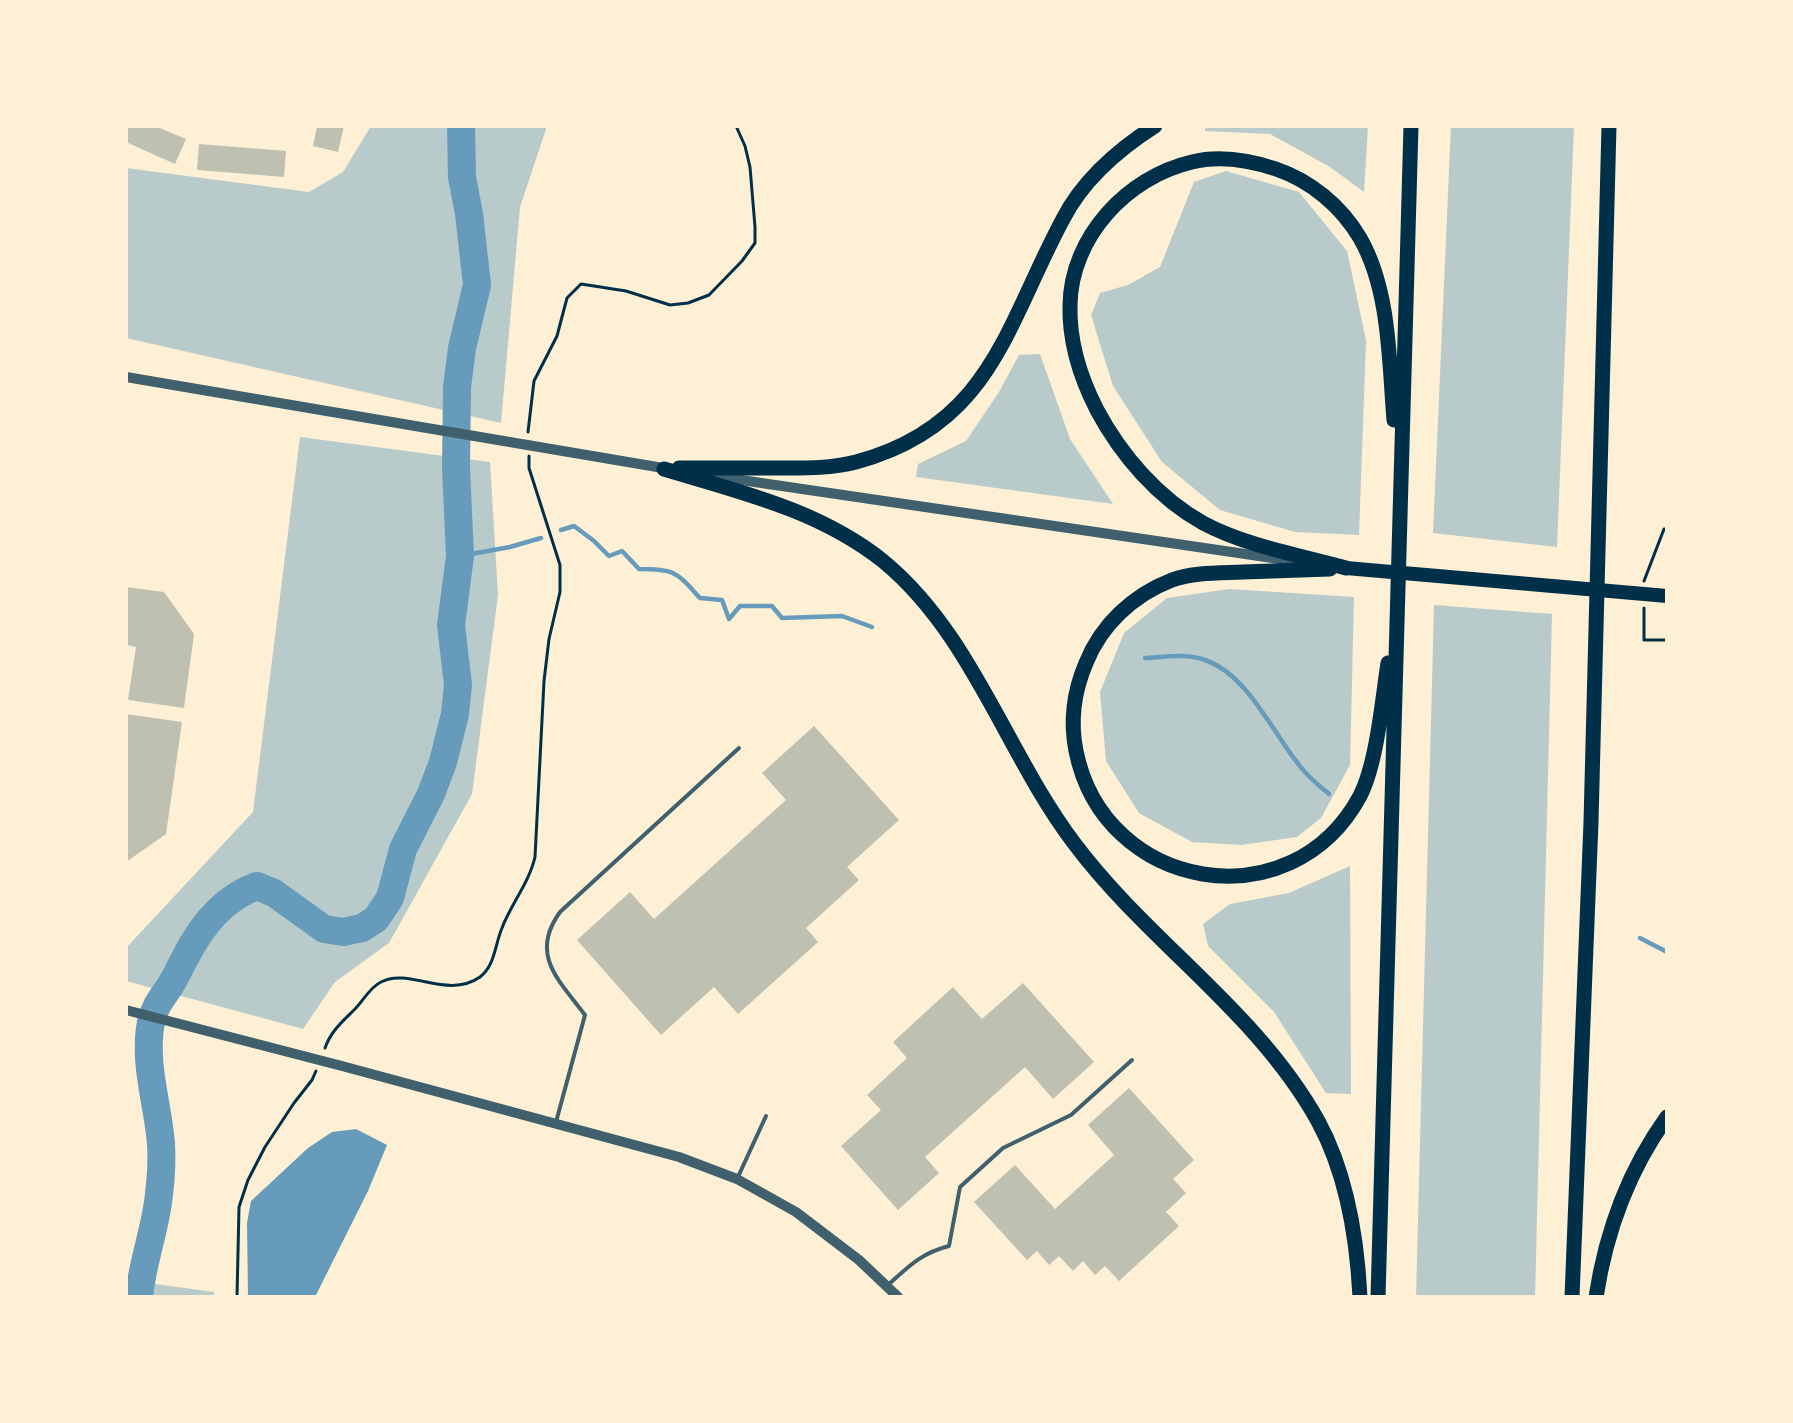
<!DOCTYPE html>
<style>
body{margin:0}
#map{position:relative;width:1793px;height:1423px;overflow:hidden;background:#fdf0d5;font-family:Lora,serif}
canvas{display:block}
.frame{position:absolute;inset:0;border:128px solid #fdf0d5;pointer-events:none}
</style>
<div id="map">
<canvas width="1793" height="1423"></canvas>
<div class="frame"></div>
</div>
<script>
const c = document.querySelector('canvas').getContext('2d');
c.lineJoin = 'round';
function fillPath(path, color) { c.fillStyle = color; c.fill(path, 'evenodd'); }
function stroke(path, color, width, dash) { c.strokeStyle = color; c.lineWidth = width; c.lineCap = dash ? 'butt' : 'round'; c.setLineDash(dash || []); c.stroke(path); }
fillPath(new Path2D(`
 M371 126H547L520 207 501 423 126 338V168L309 192 343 172Z
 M1205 126H1368L1364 192 1330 167 1270 134 1205 131Z
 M1451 126H1574L1557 547 1433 533Z
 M1226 171 1299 192 1347 251 1366 340 1359 535 1295 532 1220 510 1162 462 1113 386 1091 315 1100 293 1128 285 1160 267 1194 182Z
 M1040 354 1070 439 1113 504 916 477 918 464 966 441 999 392 1019 355Z
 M300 437 490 462 498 595 472 794 389 943 335 982 303 1029 126 981V948L253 812Z
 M1229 589 1354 597 1350 765 1321 818 1297 837 1241 845 1192 842 1139 813 1106 761 1100 692 1124 633 1167 598Z
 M1434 605 1552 614 1535 1297H1416Z
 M1350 866 1351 1094 1326 1093 1274 1012 1208 946 1203 924 1230 904 1289 893Z
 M126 1280 214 1292V1297H126Z`), '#b9caca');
fillPath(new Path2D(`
 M356 1129 387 1145 368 1191 315 1297H248L247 1223 251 1201 308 1148 332 1132Z`), '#669bbc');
stroke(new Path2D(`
 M561 530 574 526 594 541 609 556 622 551 639 569C676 569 676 572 700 598L722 600 729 619 740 606H772L782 618 842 616 872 627
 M460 556 510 547 541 538
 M1145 658C1164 657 1186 653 1205 660 1247 674 1273 733 1299 765 1308 777 1318 785 1329 794
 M1640 938 1667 952`), '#669bbc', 4.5);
stroke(new Path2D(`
 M139 1297C142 1262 156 1228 159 1194 161 1178 162 1160 161 1144 158 1104 143 1063 151 1022 154 1007 162 998 170 986 176 977 180 967 185 958 201 926 223 898 257 886L274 893 324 929 343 932 362 928 376 919 390 898 403 849 431 794 443 762 455 714 458 685 451 625 460 556 456 468 457 387 462 348 477 285 469 214 462 177 461 126`), '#669bbc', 28);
fillPath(new Path2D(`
 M126 126H155L186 139 175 164 126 142Z
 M317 126H344L338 152 313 146Z
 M199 144 286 151 284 177 197 170Z
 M126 587 164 592 194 634 184 708 128 700 136 647 126 645Z
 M126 714 182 722 166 834 126 862Z
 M814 726 899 820 847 867 859 880 806 928 818 942 738 1014 714 987 661 1035 577 940 630 892 654 919 786 800 762 773Z
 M1023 983 1094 1062 1053 1099 1025 1067 925 1157 939 1173 898 1210 841 1146 881 1110 867 1095 907 1058 893 1042 953 987 982 1019Z
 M1129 1088 1194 1160 1173 1179 1186 1193 1166 1212 1179 1226 1119 1281 1105 1266 1095 1275 1083 1261 1073 1271 1059 1256 1049 1265 1037 1251 1027 1260 974 1202 1015 1165 1055 1209 1114 1155 1088 1125Z`), '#bec0b2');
stroke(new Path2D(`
 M528 432 534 381 557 336 567 298 581 284 626 291 670 305 688 303 709 295 742 261 755 243V227L750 167 745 146 736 126
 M1644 581 1664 529H1667
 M1644 608V640H1667
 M325 1048C331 1031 342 1022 355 1009 363 1001 370 987 381 982 409 967 447 1000 480 977 495 966 495 944 502 928 511 904 529 883 535 857L544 681 549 639 560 592V565L529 468V456
 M237 1297 239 1207 248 1180 265 1147 294 1103 312 1080 316 1071`), '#003049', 3);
stroke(new Path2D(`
 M556 1122 585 1015C559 980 529 955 560 912L739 748
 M737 1179 766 1116
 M888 1285C908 1267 921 1253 949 1246L960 1187 1003 1148 1071 1115 1132 1060`), '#3f606c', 4);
stroke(new Path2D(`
 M126 377 669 469
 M700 474 1293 561
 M126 1010 342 1066 679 1157 737 1179 796 1212 859 1260 898 1297`), '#3f606c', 10);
stroke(new Path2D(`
 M1346 568 1667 596`), '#003049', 14);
stroke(new Path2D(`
 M679 468C711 468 742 468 774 468 802 468 829 469 856 462 991 426 1006 325 1063 219 1083 180 1119 149 1155 126
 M664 469C740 492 819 510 883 561 972 634 1006 753 1074 843 1148 942 1257 1011 1318 1121 1347 1174 1357 1237 1360 1297
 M1346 568C1299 555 1246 546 1203 523 1158 498 1121 455 1097 410 1080 377 1069 343 1070 305 1071 237 1127 177 1192 162 1220 155 1249 160 1276 169 1311 181 1341 206 1360 238 1390 290 1389 361 1394 420
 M1330 569C1301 570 1272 571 1243 572 1220 573 1194 572 1172 580 1133 595 1101 625 1086 663 1074 691 1070 721 1076 751 1104 891 1291 924 1360 796 1377 763 1382 701 1388 663
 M1378 1297 1411 126
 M1572 1297 1591 822 1609 126
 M1596 1297C1606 1232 1628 1171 1667 1117`), '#003049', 15);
</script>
